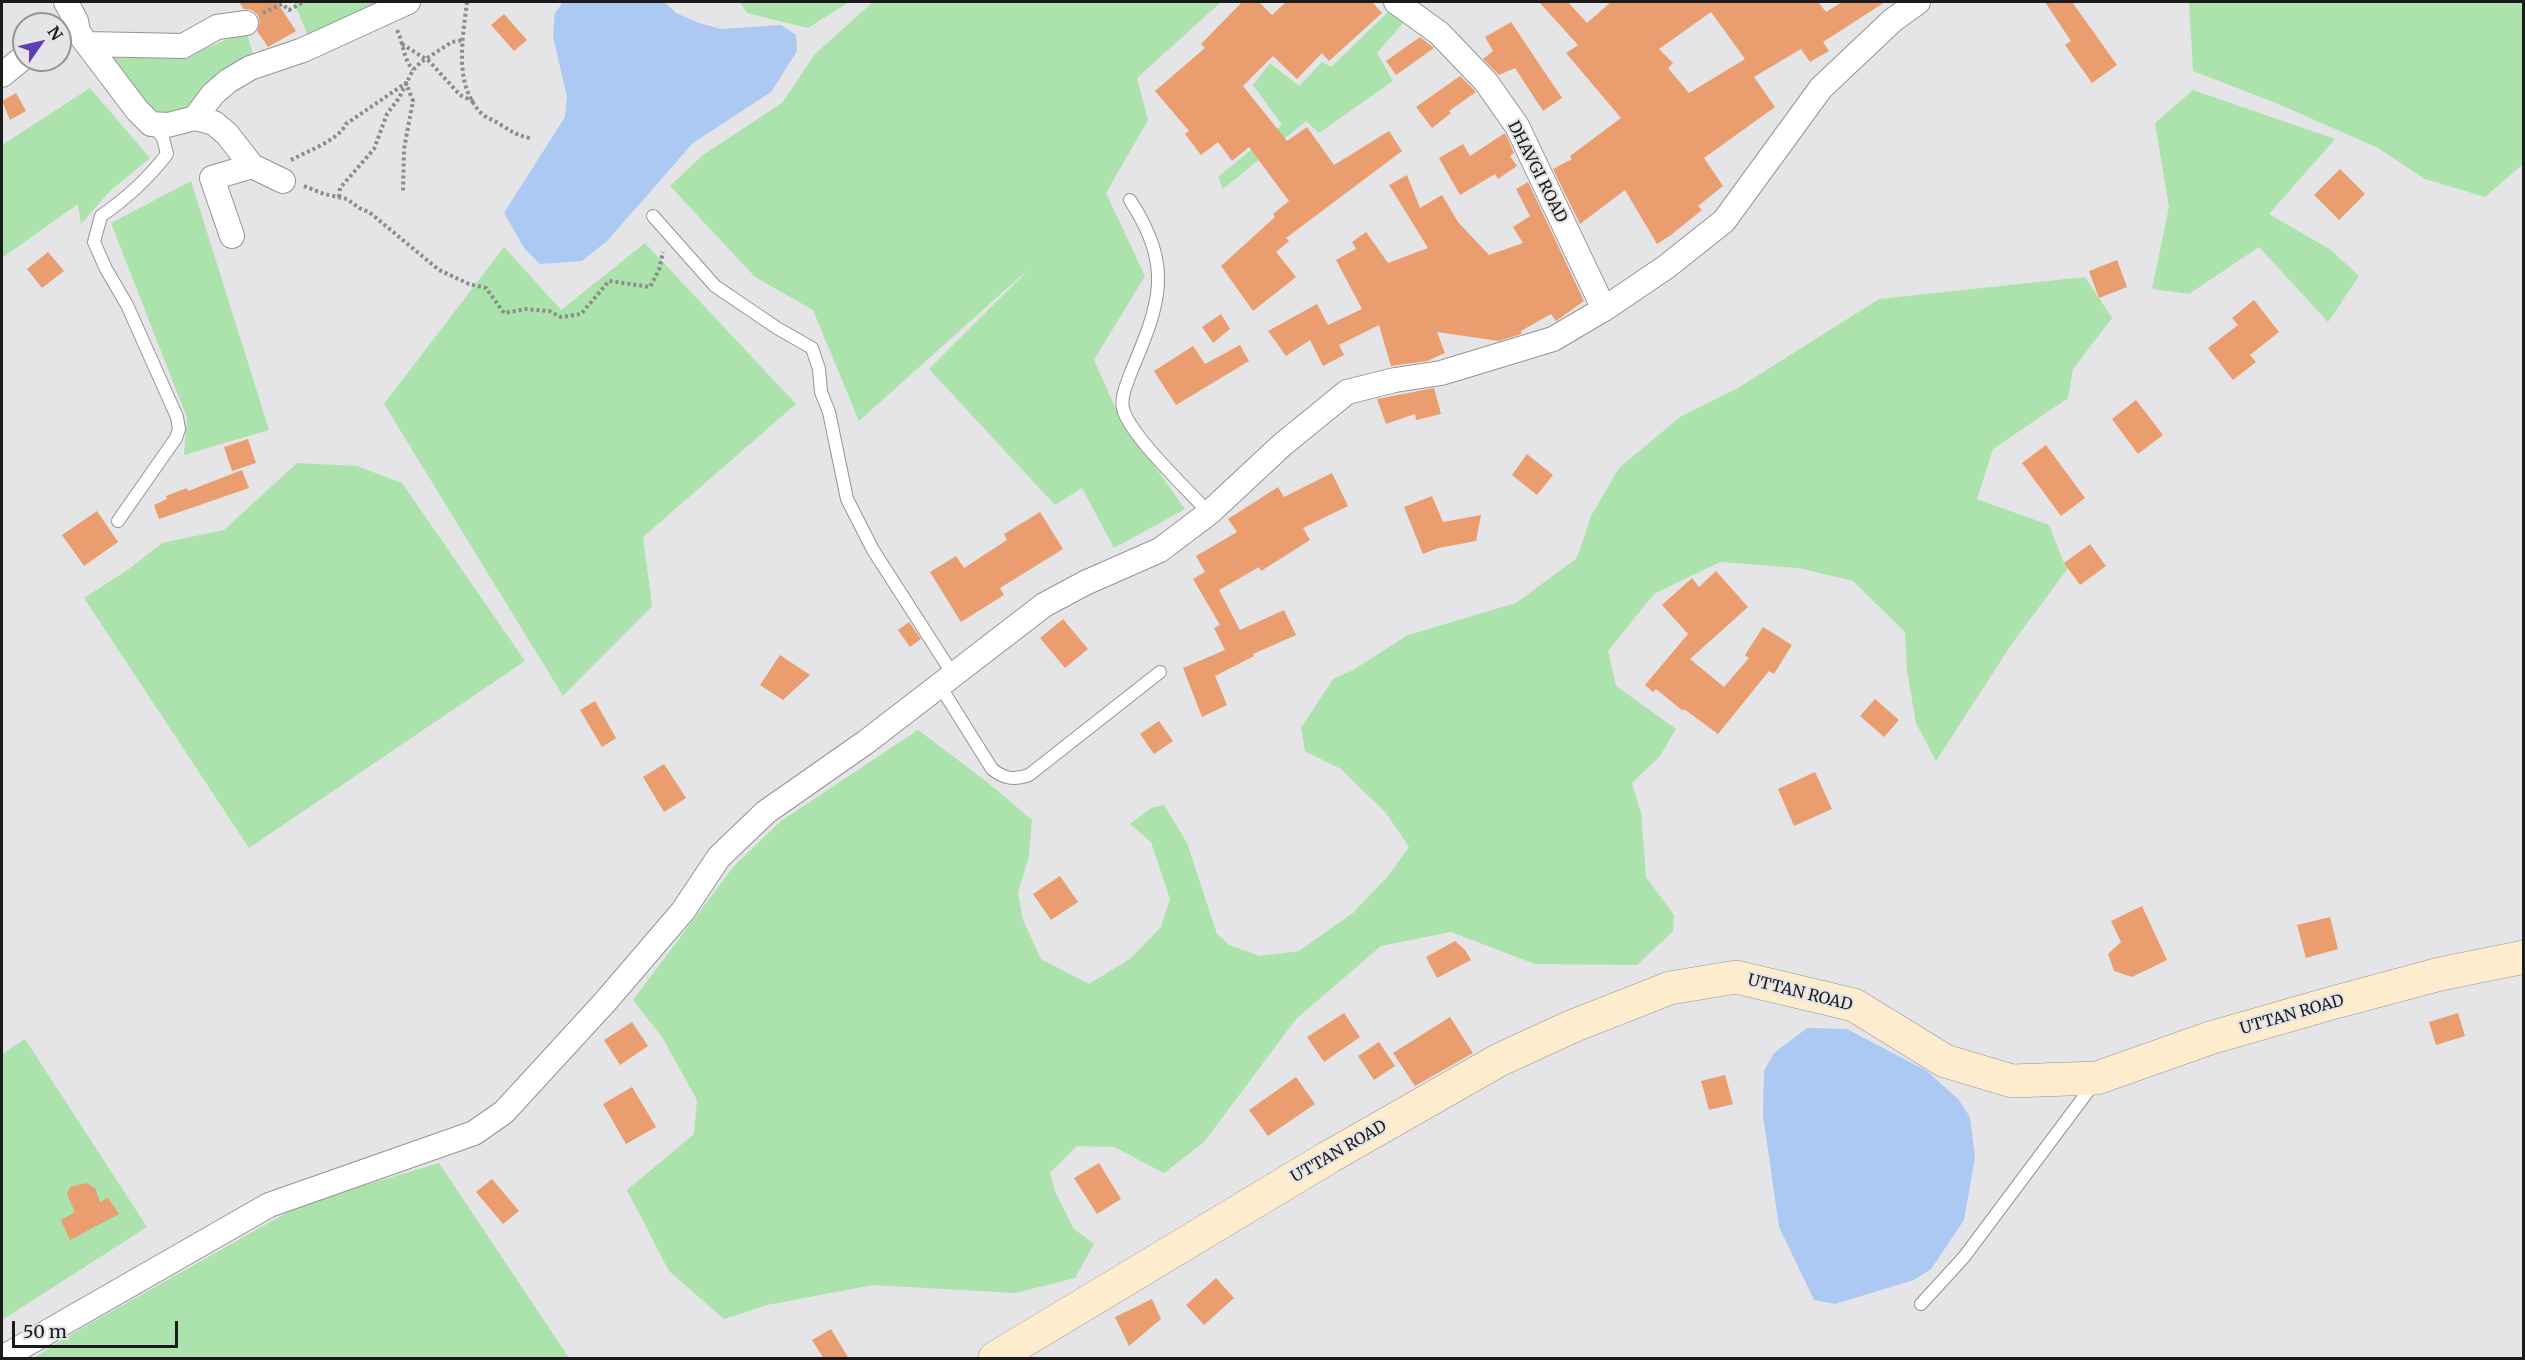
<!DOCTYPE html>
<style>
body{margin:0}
#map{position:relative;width:2525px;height:1360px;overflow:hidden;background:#e5e5e7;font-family:Merriweather,serif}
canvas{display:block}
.frame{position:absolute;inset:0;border:3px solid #1b1b1c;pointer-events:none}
.north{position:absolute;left:12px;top:12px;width:60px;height:60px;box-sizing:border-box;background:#e5e5e7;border:2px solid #949496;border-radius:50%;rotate:56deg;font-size:16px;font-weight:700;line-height:24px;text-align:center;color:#1b1b1c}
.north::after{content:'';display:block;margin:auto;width:21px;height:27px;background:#5f3db5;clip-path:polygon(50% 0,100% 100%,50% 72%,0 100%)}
.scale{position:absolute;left:12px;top:1321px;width:166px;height:27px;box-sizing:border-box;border:3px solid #1b1b1c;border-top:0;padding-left:8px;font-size:18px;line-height:21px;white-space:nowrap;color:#1b1b1c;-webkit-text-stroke:4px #e5e5e7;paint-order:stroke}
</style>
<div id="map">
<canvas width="2525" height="1360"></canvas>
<div class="frame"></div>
<div class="north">N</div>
<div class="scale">50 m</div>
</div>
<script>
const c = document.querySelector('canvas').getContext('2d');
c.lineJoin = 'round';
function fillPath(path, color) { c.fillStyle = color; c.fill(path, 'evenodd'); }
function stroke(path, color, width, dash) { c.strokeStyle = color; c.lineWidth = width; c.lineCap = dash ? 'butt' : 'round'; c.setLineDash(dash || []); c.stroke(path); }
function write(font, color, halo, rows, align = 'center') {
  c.font = font + ' Merriweather,serif'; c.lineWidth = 4.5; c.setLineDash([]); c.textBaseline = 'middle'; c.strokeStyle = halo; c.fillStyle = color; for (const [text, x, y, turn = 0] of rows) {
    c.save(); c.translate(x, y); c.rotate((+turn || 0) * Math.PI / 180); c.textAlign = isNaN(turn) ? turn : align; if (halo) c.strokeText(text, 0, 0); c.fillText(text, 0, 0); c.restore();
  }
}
fillPath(new Path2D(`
 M294 2H379L308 36Z
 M740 2H849L808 28 747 13Z
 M873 2H1221L1137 78 1148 120 1106 193 1145 276 1094 360 1120 418 1185 509 1114 548 1082 488 1055 505 929 369 1033 265 859 421 813 310 755 277 670 186 703 155 782 103 815 54Z
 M2189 2H2523V164L2485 197 2425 179 2378 148 2276 103 2193 71Z
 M1391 9 1404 22 1377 53 1393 81 1319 133 1306 121 1223 189 1218 177 1282 125 1253 85 1270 63 1299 86 1322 62 1331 67Z
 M246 31 255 61 193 109 154 117 110 58 186 57Z
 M90 88 150 158 110 191 81 224 78 204 2 258V145Z
 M2193 90 2335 139 2269 214 2331 250 2359 276 2328 322 2259 247 2189 294 2152 289 2169 207 2155 123Z
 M191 181 269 430 184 455 187 418 111 223Z
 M645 243 796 404 643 537 652 606 563 696 384 404 504 247 561 310Z
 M2085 277 2112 318 2073 369 2068 398 1993 449 1977 499 2049 525 2064 563 2068 568 2011 645 1936 761 1916 723 1907 671 1905 632 1853 581 1799 568 1720 562 1654 594 1608 651 1616 686 1676 729 1660 756 1632 783 1641 813 1646 877 1674 915 1673 931 1637 965 1535 964 1451 932 1381 946 1296 1019 1204 1142 1164 1173 1114 1147 1077 1146 1050 1173 1055 1191 1074 1229 1094 1244 1075 1278 1015 1293 873 1285 767 1305 724 1319 669 1271 627 1190 694 1134 697 1100 662 1037 633 1000 734 866 781 821 918 730 987 782 1032 820 1029 856 1018 893 1023 920 1041 959 1089 984 1130 959 1161 927 1170 899 1151 842 1130 824 1151 808 1164 805 1187 843 1217 934 1229 945 1260 956 1299 951 1353 913 1388 876 1409 847 1386 813 1341 769 1305 751 1301 728 1333 679 1353 670 1408 635 1516 603 1577 558 1591 516 1619 468 1680 417 1738 388 1879 299Z
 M297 463 357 466 402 483 525 661 249 848 84 598 129 569 162 543 224 530Z
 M25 1039 147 1227 2 1320V1054Z
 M439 1163 569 1358H34L77 1331 302 1204Z`), '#ace2ab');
fillPath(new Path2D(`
 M563 2H664L676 13 699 23 721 29 781 25 796 35 797 51 771 92 693 143 607 241 582 261 540 264 524 248 504 213 565 117 567 96 553 37 555 13Z
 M1807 1028 1847 1029 1927 1071 1958 1099 1970 1117 1975 1157 1964 1220 1931 1269 1914 1280 1835 1304 1814 1300 1779 1227 1763 1115 1764 1071 1774 1053Z`), '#abc9f2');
fillPath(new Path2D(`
 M239 2H277L296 31 268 47 257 31 260 22 258 15 252 10 244 9Z
 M1242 2H1259L1272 15 1286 2H1372L1382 13 1329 61 1322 53 1297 79 1273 56 1243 86 1287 141 1307 127 1334 165 1389 131 1402 151 1286 238 1289 241 1276 252 1296 277 1253 311 1221 266 1275 217 1273 214 1289 201 1249 147 1232 161 1218 142 1201 155 1185 134 1189 131 1155 91 1205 48 1201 44Z
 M1539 2H1568L1587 23 1611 2H1818L1826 12 1842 2H1885L1823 42 1829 51 1810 62 1801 49 1754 77 1775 107 1704 158 1723 186 1698 206 1702 210 1671 235 1657 244 1625 190 1580 224 1553 169 1572 159 1570 156 1621 118 1566 53 1578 45ZM1711 12 1745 59 1689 93 1668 68 1673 63 1659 49Z
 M2045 2H2072L2117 65 2092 83 2065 45 2071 41Z
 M504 14 527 40 514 51 491 25Z
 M1511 22 1562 98 1543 111 1515 68 1499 75 1483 59 1493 51 1485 37Z
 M1420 37 1434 48 1396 75 1386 61Z
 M1460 76 1476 92 1449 111 1451 113 1432 128 1416 107Z
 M16 93 26 111 10 120 2 101Z
 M1505 133 1514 153 1510 156 1517 166 1498 179 1495 174 1460 195 1439 158 1463 144 1470 156Z
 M2340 169 2365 194 2339 220 2314 195Z
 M1407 175 1420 208 1442 195 1458 222 1489 255 1523 243 1513 227 1530 216 1516 189 1528 182 1584 301 1556 321 1551 314 1521 331V334L1499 341 1437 332 1445 353 1427 361 1391 366 1379 325 1339 345 1344 355 1323 366 1310 340 1286 356 1268 331 1317 304 1328 325 1362 309 1336 260 1356 249 1352 242 1366 232 1388 263 1428 248 1389 185Z
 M48 252 64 271 42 288 27 269Z
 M2117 260 2127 287 2099 298 2089 271Z
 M2254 300 2279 332 2250 355 2256 362 2233 380 2208 348 2238 325 2232 318Z
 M1221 314 1230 329 1213 343 1202 327Z
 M1240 345 1249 361 1176 405 1154 371 1193 346 1205 364Z
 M1434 388 1441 414 1416 420 1415 414 1386 424 1377 399Z
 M2136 400 2163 435 2138 454 2112 419Z
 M248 439 256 463 232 471 224 447Z
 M2046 445 2085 498 2061 516 2022 463Z
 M1527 454 1553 475 1537 495 1512 475Z
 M242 470 249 488 159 519 154 505 167 499 166 496 187 488 188 491Z
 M1332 473 1348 506 1303 528 1310 540 1261 571 1259 567 1219 590 1240 630 1284 610 1296 635 1253 654 1254 656 1215 676 1227 705 1202 717 1183 668 1225 650 1214 628 1220 625 1193 579 1205 572 1196 556 1237 532 1228 519 1278 487 1284 497Z
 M1432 496 1443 522 1481 515 1476 541 1438 548 1423 554 1404 507Z
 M97 511 118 542 84 566 62 535Z
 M1040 512 1063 549 1000 588 1004 595 961 622 930 572 956 556 964 568 1007 540 1004 534Z
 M2090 544 2106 566 2080 585 2064 563Z
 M1716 571 1748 607 1690 659 1724 687 1749 658 1745 655 1763 627 1792 645 1774 674 1769 671 1718 734 1684 709 1683 711 1656 689 1653 692 1645 685 1688 634 1662 605 1692 578 1699 587Z
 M1063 619 1088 649 1065 668 1040 638Z
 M909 622 921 639 910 647 898 630Z
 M780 655 810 675 783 700 760 685Z
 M1875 699 1899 720 1884 737 1860 716Z
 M595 701 616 738 602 747 580 710Z
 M1159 721 1173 741 1154 754 1140 734Z
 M664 764 686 798 664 812 643 777Z
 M1815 772 1832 809 1794 826 1778 789Z
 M1060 876 1078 902 1051 920 1033 894Z
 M2142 906 2167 960 2132 977 2114 971 2108 954 2121 942 2111 921Z
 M2330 917 2338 949 2306 958 2297 925Z
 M1455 941 1465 950 1471 960 1437 978 1426 957Z
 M1344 1013 1360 1037 1324 1062 1307 1037Z
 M2458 1013 2465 1036 2436 1045 2429 1022Z
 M1450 1017 1473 1053 1415 1086 1393 1053Z
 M632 1022 648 1046 620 1065 604 1040Z
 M1379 1042 1395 1066 1374 1080 1358 1056Z
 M1725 1075 1733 1104 1709 1110 1701 1081Z
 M1296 1077 1315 1104 1268 1136 1249 1110Z
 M632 1087 656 1127 626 1144 603 1104Z
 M1099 1163 1121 1199 1097 1214 1074 1178Z
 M492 1179 519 1211 503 1224 476 1192Z
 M86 1183 95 1188 100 1202 108 1198 119 1214 70 1240 61 1220 75 1212 67 1194 70 1187Z
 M1216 1278 1234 1298 1204 1325 1186 1305Z
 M1152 1299 1161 1319 1129 1346 1115 1317Z
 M831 1329 849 1359H824L812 1340Z`), '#ea9d6e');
const lane = new Path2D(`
 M1130 200C1174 268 1160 303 1131 372 1127 384 1119 399 1124 412 1134 439 1187 489 1209 513
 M653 216 715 286 777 328 812 348 819 369 821 392 829 412 847 499 873 550 954 676
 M118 521 176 438 179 429 177 417 127 305 106 269 94 242 101 216C127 198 148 179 167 154L163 138 152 124
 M940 686 992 769C1004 779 1014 780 1029 775L1160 672
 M1921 1304 1964 1257 2095 1082`);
const street = new Path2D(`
 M66 2 76 21 78 32 137 110 151 124 168 125 195 118 213 94 228 81 250 68 303 50 408 2
 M1396 2 1439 33 1486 82 1517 126 1604 309
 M87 44 183 46 217 27 246 23
 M2 75 24 57
 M195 118 214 123 227 134 252 166 283 181
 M232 236 212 178 252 166
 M2 1358 269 1205 474 1133 504 1112 605 1002 683 911 719 857 766 812 866 742 1044 605 1085 583 1160 550 1209 513 1282 445 1347 392 1395 380 1441 373 1553 339 1604 309 1666 267 1724 221 1821 88 1893 20 1918 2`);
const secondary = new Path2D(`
 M995 1358 1329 1157 1499 1060 1573 1026 1670 988 1736 977 1854 1005 1945 1061 2012 1081 2097 1078 2210 1038 2332 1003 2440 974 2524 957`);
stroke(lane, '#949495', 14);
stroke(street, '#949495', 26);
stroke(secondary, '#949495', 34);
stroke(new Path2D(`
 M467 2C463 37 453 84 481 113 487 119 495 120 501 125 511 131 518 136 530 138
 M263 13 282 4 289 10 303 2
 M397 30C404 45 403 58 413 70
 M402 44 429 61 460 95 474 102
 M291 160C307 151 338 141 346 124L406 83 413 101 404 149 403 191
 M304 186 324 194 347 199 359 208 369 212 439 270 469 284 486 288 504 313 526 309 549 311 561 317 581 314 609 281 650 287 659 270 663 252
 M339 197 340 188 374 149 387 114 399 98 413 70 421 62 452 42 463 40`), '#8c8c8e', 4, [3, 3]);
stroke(lane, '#fff', 12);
stroke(street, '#fff', 24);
stroke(secondary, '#feeccf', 33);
write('16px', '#1b1b1c', '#e5e5e7', [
 ["DHAVGI ROAD",1537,172,63],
 ["UTTAN ROAD",1800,993,14],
 ["UTTAN ROAD",2292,1015,-16],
 ["UTTAN ROAD",1339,1152,-30]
]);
</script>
